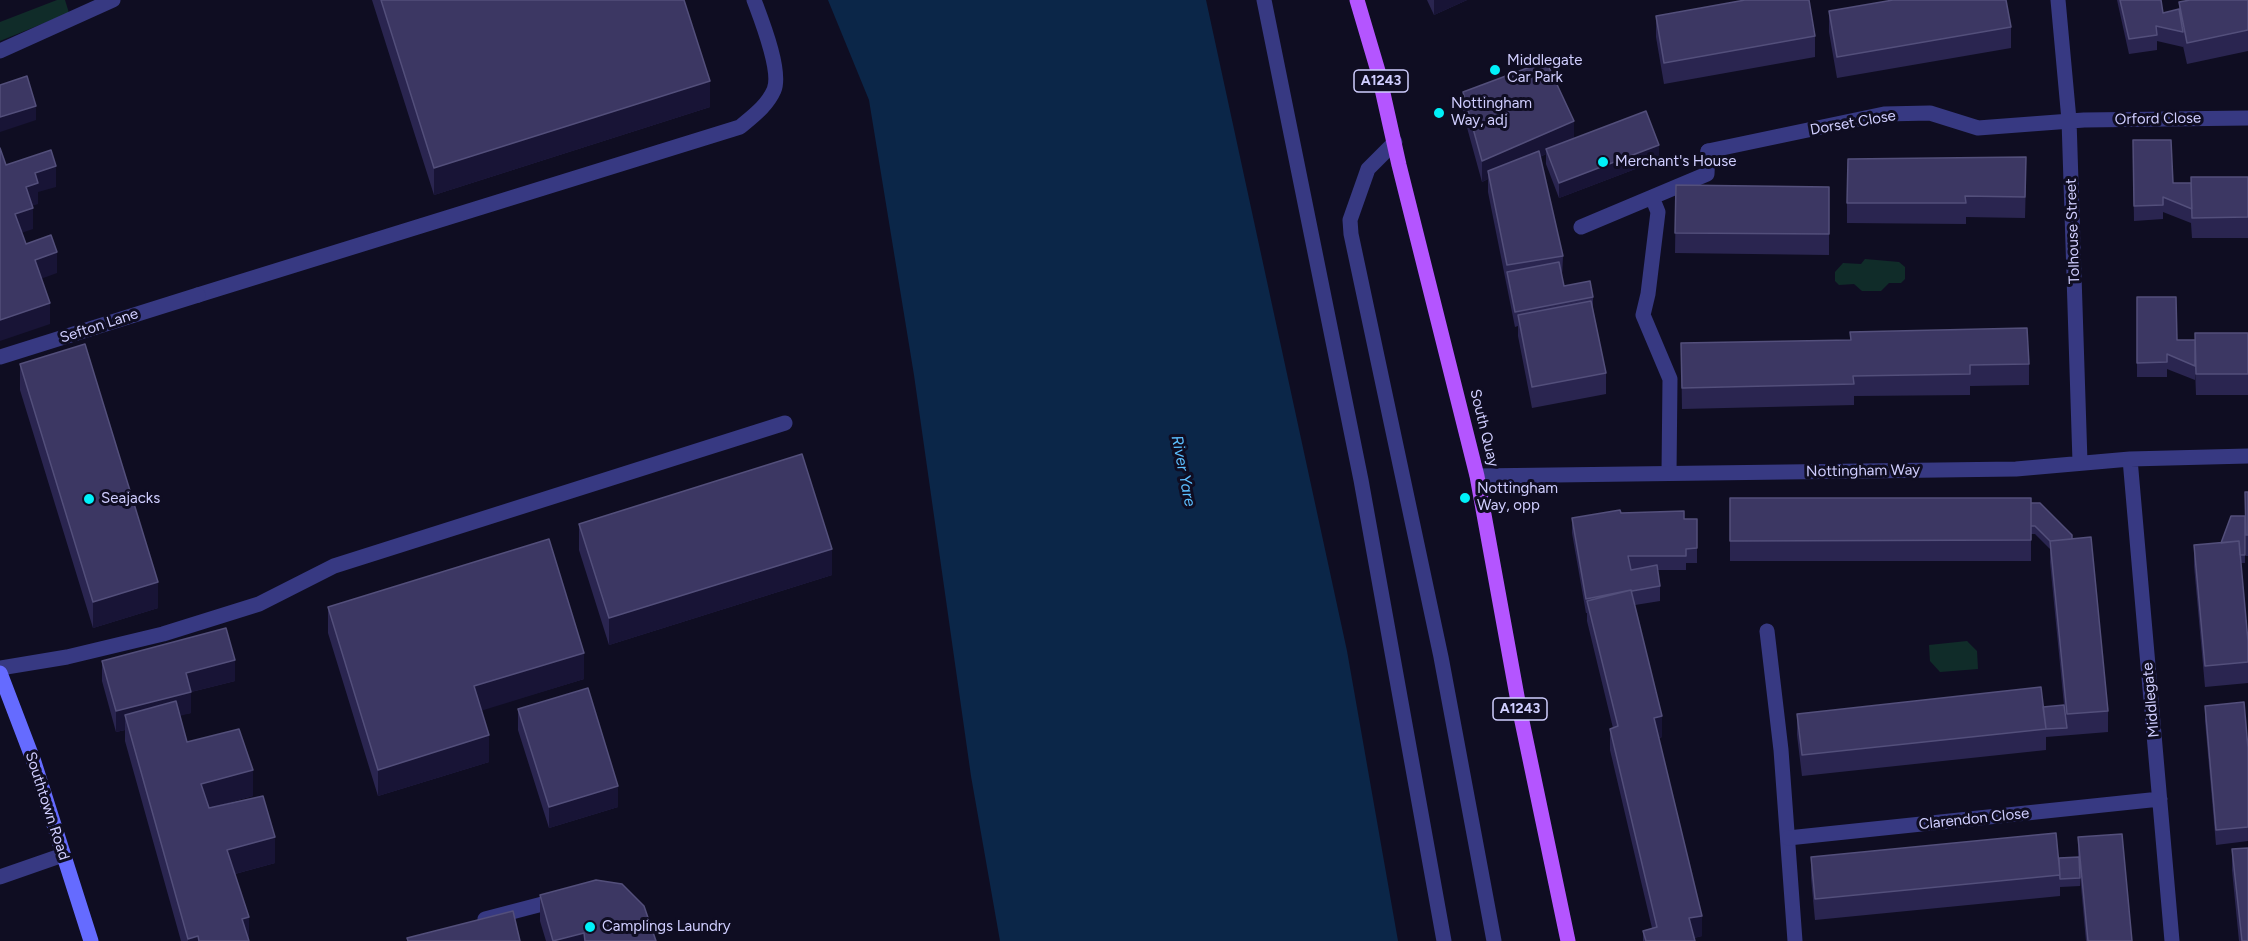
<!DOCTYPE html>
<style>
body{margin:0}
canvas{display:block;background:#0f0d22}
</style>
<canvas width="2248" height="941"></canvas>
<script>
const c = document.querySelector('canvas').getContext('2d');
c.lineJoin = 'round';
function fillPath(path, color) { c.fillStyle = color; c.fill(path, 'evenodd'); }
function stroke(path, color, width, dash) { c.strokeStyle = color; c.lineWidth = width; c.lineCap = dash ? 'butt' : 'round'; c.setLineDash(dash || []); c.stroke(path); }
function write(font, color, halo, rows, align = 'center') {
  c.font = font + ' Figtree,sans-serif'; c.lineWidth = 6; c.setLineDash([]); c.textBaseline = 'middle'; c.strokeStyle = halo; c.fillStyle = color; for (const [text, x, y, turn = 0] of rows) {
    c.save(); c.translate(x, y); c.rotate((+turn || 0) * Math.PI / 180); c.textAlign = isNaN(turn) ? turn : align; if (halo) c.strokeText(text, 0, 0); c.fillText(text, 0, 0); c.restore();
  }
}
fillPath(new Path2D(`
 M57 0H65L69 13 0 41V22Z
 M1865 259 1899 262 1905 267V279L1901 283H1889L1881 291H1862L1854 284 1839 285 1835 281V272L1843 263 1861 264Z
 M1967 641 1977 651 1978 669 1940 672 1930 661 1929 645Z`), '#102c29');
fillPath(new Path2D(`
 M828 0H1206L1347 651 1398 941H1000L971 776 914 375 869 100Z`), '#0b2648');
stroke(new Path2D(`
 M1264 0 1361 480 1444 941
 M1395 142 1368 169 1350 220 1351 234 1441 657 1494 941
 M1652 197 1658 212 1648 294 1643 315 1670 379 1669 473
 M1581 227 1707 174 1708 151
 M198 295 740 127C753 116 767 106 774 90 782 71 761 19 754 0
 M1767 631 1781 750 1795 941
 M0 668 67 657 163 634 259 604 334 566 785 423
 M485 919 550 902`), '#373982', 15);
stroke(new Path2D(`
 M2058 0 2069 120 2080 462
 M0 51 113 0
 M1708 151 1884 114 1930 113 1978 128 2084 120 2248 118
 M0 357 198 295
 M2130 459 2172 941
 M1477 476 2016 469 2130 459 2248 456
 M1788 838 2160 799
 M0 877 63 855`), '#373982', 15);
stroke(new Path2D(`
 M0 673 34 762 91 941`), '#656bff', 15);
stroke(new Path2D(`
 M1357 0 1378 71 1399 165 1477 476 1519 707 1568 941`), '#b455ff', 15);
fillPath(new Path2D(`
 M372 0H684L710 107 434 195Z
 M1427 0H1467L1434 15Z
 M2117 0H2161L2163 13 2179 9V2L2248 0V51L2187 64 2183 46V47L2157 41V50L2129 54Z
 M1829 11 2011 27V48L1837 78 1829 32Z
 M1656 16 1815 36V57L1664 84 1656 37Z
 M1463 92 1574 139 1659 160 1559 198 1546 164V154L1540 157 1563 256 1562 277 1564 286 1593 297V309L1606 373V394L1532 408 1518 336V326L1515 327 1488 192V179L1482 182 1463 113Z
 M2133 155 2173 183H2191L2248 177V238H2192L2191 223 2163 212V219L2134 221Z
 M2026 178 2025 218 1966 217V224L1847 223V203Z
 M1676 185 1829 187V255L1675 253Z
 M2137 297 2177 340H2195L2248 333V395H2196L2195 368V380L2167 369V377H2137Z
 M1850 332 2029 364V385L1970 386V395L1854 396V405L1682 409 1681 343 1850 340Z
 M20 364 158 608 93 628 20 390Z
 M2245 492H2248V556H2246Z
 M1730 498 2031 503 2072 539 2108 711V732L2046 737V750L1802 776 1797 735V714L2043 707 2064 705 2050 562V549L2035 534H2031V561H1730Z
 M1621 513 1684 519H1697V563H1686V570H1657L1660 586V601L1635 605 1662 737 1659 738 1702 936 1694 938 1695 941H1643V931L1652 928 1610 750V729L1613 728 1587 621V613H1586L1572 533V518Z
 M2245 516V563H2241L2248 641V683L2205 687 2194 566V545L2221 543Z
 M579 524 832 575 609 645 579 550Z
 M328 607 584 679 481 710 489 762 378 796 328 633Z
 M102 661 235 681 191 692V713L180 715 187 742 253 796 209 808 275 863 235 874 249 941H181L125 741V730L116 732 102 681Z
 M2205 706 2248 748V841L2216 845 2205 721Z
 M518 709 618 807 549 828 518 730Z
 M2078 837 2132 941H2086L2080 876V886L2060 887V896L1815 920 1811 878V857L2059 858 2078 857Z
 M2232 849 2248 941H2239L2232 870Z
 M540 895 656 941H546L540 921Z`), '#2a2550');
fillPath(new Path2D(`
 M1434 0H1467L1434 15Z
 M710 81V107L434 195V168Z
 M36 106V120L0 132V117Z
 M1574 121V142L1546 149V154L1490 179 1488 171V179L1482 182V161Z
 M1659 145V160L1559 198V183Z
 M56 166V187L38 192V204L26 208V187L35 173Z
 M33 208V229L15 235V214Z
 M57 252V273L35 281V260Z
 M50 303V324L0 341V320Z
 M832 549V575L609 645V618Z
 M158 582V608L93 628V602Z
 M584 653V679L474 713V686Z
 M235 660V681L191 692V713L129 729 125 715V730L116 732V711L186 673Z
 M1662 716V737L1654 739V718Z
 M489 735V762L378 796V770Z
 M253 770V796L201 810V784Z
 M618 786V807L549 828V807Z
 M275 837V863L227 876V850Z
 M1702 916V936L1689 939V918Z
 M249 917V941H242V919Z
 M584 933V941H553Z
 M198 936V941H188V939Z`), '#181436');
const building = new Path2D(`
 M381 0H684L710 81 434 168Z
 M1745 0H1809L1815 36 1664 63 1656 16Z
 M1893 0H2006L2011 27 1837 57 1829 11Z
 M2120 0H2161L2163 13 2179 9 2183 32 2156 26 2157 35 2129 39Z
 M2190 0H2248V30L2187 43 2179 2Z
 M1546 61 1574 121 1482 161 1463 92Z
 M27 76 36 106 0 117V85Z
 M1646 111 1659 145 1559 183 1546 149Z
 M2133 140H2171L2173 183H2191L2192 209 2163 197V205L2134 206Z
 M0 148 6 165 51 150 56 166 35 173 38 183 26 187 33 208 15 214 26 244 51 235 57 252 35 260 50 303 0 320Z
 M1539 151 1563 256 1507 265 1488 171Z
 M2026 157 2025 197 1965 196 1966 203H1847L1848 159Z
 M2191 177H2248V217L2192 218Z
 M1676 185 1829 187V234L1675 233Z
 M1559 262 1564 286 1590 281 1593 297 1515 312 1507 272Z
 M2137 297H2176L2177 340H2195V366L2167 354V362L2137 363Z
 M1591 301 1606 373 1532 387 1518 315Z
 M2027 328 2029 364 1970 365V374L1853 376 1854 384 1682 388 1681 343 1851 340 1850 332Z
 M2195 333H2248V374H2196Z
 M85 344 158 582 93 602 20 364Z
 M802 454 832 549 609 618 579 524Z
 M2245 492H2248V535H2246Z
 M1730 498H2031V540L1730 541Z
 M2031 503H2040L2072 535V539L2050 541 2035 526H2031Z
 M1620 510 1621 513 1684 511V519H1697V548L1686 549V556H1628L1631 570 1657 565 1660 586 1632 591 1631 590 1586 599 1572 518Z
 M2231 516H2245V555H2240L2239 541 2221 543Z
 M2091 537 2108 711 2067 714 2050 541Z
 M549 539 584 653 474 686 489 735 378 770 328 607Z
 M2239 541 2248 641V662L2205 666 2194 545Z
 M1631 590 1662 716 1654 718 1702 916 1689 918 1695 941H1646L1643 931 1657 927 1610 729 1618 726 1587 601Z
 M226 628 235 660 186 673 191 692 116 711 102 661Z
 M2041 687 2046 729 1802 755 1797 714Z
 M588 688 618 786 549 807 518 709Z
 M176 701 187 742 239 729 253 770 201 784 209 808 263 796 275 837 227 850 249 917 242 919 249 941H199L198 936 188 939 125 715Z
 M2244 702 2248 748V827L2216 830 2205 706Z
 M2064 705 2067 728 2046 729 2043 707Z
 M2056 833 2060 875 1815 899 1811 857Z
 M2122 834 2132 941H2088L2078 837Z
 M2248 848V941H2242L2232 849Z
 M2079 857 2080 878 2060 879 2059 858Z
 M596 880 622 884 644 906 656 941H585L584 933 553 941 540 895Z
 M513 911 520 941H408L407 938Z`);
fillPath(building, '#3c3763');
stroke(building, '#534f7b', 1.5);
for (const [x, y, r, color] of [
 [1495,70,6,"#00f1f9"],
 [1439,113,6,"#00f1f9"],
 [1603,162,6,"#00f1f9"],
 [1465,498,6,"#00f1f9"],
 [89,499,6,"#00f1f9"],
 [590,927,6,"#00f1f9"]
]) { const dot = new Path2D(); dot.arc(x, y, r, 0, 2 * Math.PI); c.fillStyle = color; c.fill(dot); stroke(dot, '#0f0d22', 2); }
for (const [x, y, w] of [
 [1381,81,54],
 [1520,709,54]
]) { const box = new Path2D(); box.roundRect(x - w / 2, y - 11, w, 22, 4.5); c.fillStyle = '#0f0d22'; c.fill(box); stroke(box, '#d0ceff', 1.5); }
write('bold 14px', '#d0ceff', null, [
 ["A1243",1381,81],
 ["A1243",1520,709]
]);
write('15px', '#d0ceff', '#0f0d22', [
 ["Middlegate",1507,61],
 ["Car Park",1507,78],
 ["Nottingham",1451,104],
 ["Way, adj",1451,121],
 ["Merchant's House",1615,162],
 ["Nottingham",1477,489],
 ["Way, opp",1477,506],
 ["Seajacks",101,499],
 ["Camplings Laundry",602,927]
], 'left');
write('15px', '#d0ceff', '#0f0d22', [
 ["Orford Close",2158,119,-1],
 ["Dorset Close",1853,123,-10],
 ["Tolhouse Street",2073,231,-92],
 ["Sefton Lane",99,326,-18],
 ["South Quay",1484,428,76],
 ["Nottingham Way",1863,471,-1],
 ["Middlegate",2151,700,-95],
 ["Southtown Road",47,806,72],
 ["Clarendon Close",1974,819,-6]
]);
write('italic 16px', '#5cbfff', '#0f0d22', [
 ["River Yare",1183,471,79]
]);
</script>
